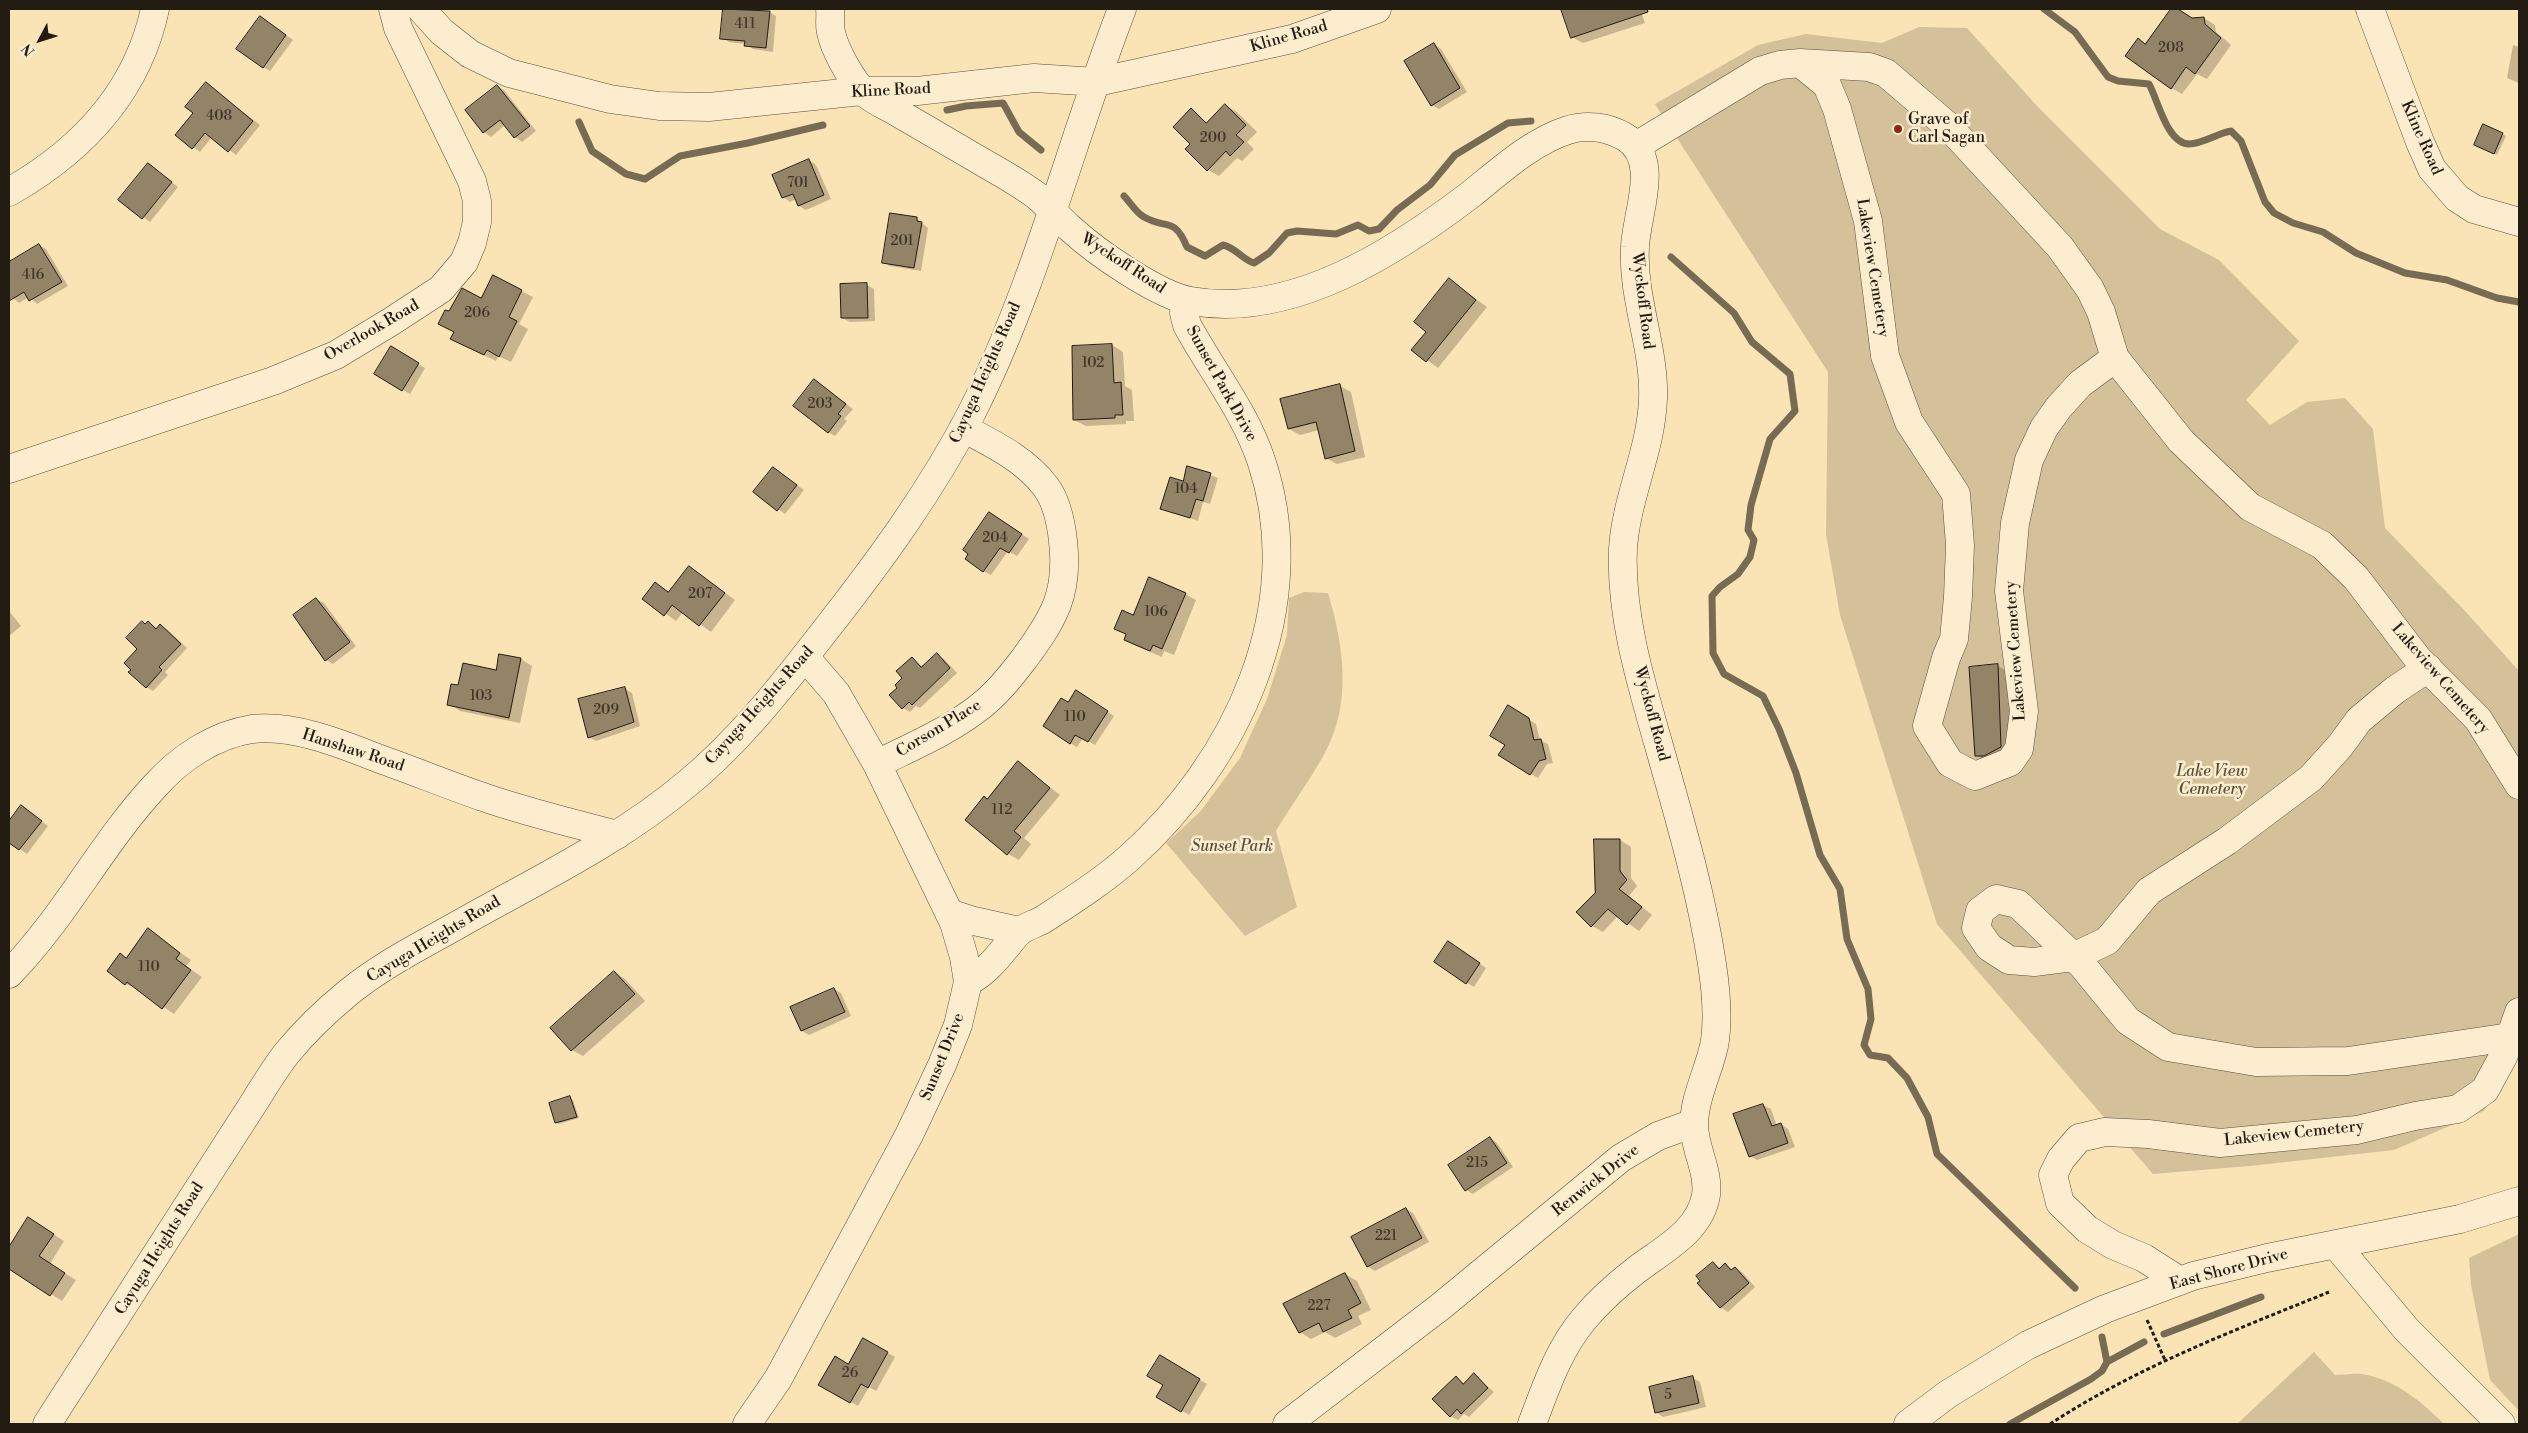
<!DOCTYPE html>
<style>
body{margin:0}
#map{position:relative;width:2528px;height:1433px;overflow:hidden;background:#fae3b5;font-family:"Libre Bodoni",serif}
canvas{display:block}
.frame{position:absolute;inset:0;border:10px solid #231c13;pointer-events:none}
.north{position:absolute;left:15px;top:15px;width:50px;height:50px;-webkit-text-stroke:4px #fcedcf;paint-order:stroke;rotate:230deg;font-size:14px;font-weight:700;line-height:20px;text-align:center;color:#231c13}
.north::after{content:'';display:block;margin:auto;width:18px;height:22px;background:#231c13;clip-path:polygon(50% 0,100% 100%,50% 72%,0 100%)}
</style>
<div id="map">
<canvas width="2528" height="1433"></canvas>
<div class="frame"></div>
<div class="north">N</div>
</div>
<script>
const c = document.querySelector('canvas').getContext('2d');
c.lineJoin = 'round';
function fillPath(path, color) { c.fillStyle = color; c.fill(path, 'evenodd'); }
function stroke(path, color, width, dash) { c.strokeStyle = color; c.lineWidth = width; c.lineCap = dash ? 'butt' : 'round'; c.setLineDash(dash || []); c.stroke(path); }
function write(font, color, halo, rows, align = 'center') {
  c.font = font + ' "Libre Bodoni",serif'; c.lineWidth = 5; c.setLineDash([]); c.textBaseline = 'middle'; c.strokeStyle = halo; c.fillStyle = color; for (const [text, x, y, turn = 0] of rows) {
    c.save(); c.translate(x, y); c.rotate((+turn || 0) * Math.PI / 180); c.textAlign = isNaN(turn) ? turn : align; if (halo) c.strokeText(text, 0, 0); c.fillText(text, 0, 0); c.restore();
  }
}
fillPath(new Path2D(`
 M1919 27 1967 28 2038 107 2160 229 2219 260 2299 341 2246 400 2270 425 2307 402 2345 398 2373 429 2385 528 2465 611 2519 671V1049L2484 1111 2394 1150 2250 1166 2153 1174 1937 924 1840 615 1826 534 1828 372 1655 104 1758 45 1806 34 1882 43Z
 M1304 592 1328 593C1342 639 1351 694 1331 740 1319 768 1292 804 1276 831L1297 907 1245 936 1166 843 1200 812 1240 758 1267 699 1287 635 1289 598Z
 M2519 1234V1411L2490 1380 2471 1285 2469 1258Z
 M2314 1352 2335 1375C2344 1375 2354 1373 2362 1374 2395 1379 2422 1402 2444 1424H2237Z`), '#d5c199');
fillPath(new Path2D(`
 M724 9 769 12 776 16 773 52 753 49 746 44 729 42 722 38Z
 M1563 9H1640L1645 23 1583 43 1572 37Z
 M2172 9H2177L2193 19 2204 18 2215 25 2216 32 2231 45 2207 79 2197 74 2182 94 2171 88 2138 40 2146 45Z
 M267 22 293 40 270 71 263 67Z
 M1434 44 1441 49 1467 92 1439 109 1432 105Z
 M2513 45 2519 47V83L2507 78Z
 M206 84 260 125 236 155 212 137 200 152 176 135 194 113Z
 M497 86 504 90 536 131 522 142 515 137 505 125 491 137 484 132Z
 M1225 105 1237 112 1257 132 1247 142 1254 149 1242 161 1237 158 1219 176 1208 170 1192 144 1191 110 1208 123Z
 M2484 126 2506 136 2497 155 2475 144Z
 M809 160 816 165 831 199 806 210 799 206 796 199 790 202 783 197Z
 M148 164 178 187 150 222 120 200Z
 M917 219 928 228 921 271 890 266 883 262Z
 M39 245 46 249 68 286 37 304 29 297 19 303 9 294V271L11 270 9 263Z
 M1450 280 1487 307 1438 368 1413 350 1428 331Z
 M867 285 874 289 875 321 850 322 842 318Z
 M521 291 533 297 519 324 528 329 511 362 498 356 496 361 463 345 455 332 449 312 482 300Z
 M1112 345 1123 352 1125 386 1132 390 1134 421H1126V424L1086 426 1074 420 1073 347Z
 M391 348 425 368 410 394 376 373Z
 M814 380 853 409 844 419 847 421 835 436 828 432Z
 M1340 386 1351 392 1365 457 1337 464 1326 458 1319 430 1300 435 1289 429Z
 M1188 467 1218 478 1210 504 1203 502 1198 521 1162 508 1184 482Z
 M773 468 804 490 785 514 755 492Z
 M997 517 1029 539 1017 556 1008 551 991 575 983 571Z
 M689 567 735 600 711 632 683 612 676 621 644 598 655 583 670 592Z
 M1185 594 1196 600 1174 655 1164 651 1162 657 1136 646 1125 640 1127 635 1116 628 1134 617Z
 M316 599 324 603 356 646 333 664 326 660 301 628Z
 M9 611 21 626 9 636Z
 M148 622 158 629 161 626 168 630 187 648 165 672 168 675 153 691 146 687 133 670Z
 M500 655 521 659 532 666 520 723 460 711 449 704 459 687 497 672Z
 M937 655 944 659 957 673 920 708 916 706 910 712 903 708 899 688 912 659 923 667Z
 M1998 666 2009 672 2012 753 1987 762 1976 755 1970 668Z
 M624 688 632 693 640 726 596 741 589 737Z
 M1084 696 1114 716 1095 745 1083 738 1077 747 1070 743 1069 704Z
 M1509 707 1536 724 1540 740 1548 744 1553 763 1547 764 1538 778 1500 755 1506 744Z
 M1019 763 1060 795 1024 838 1031 844 1019 860 1008 854 988 800Z
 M21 807 48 826 27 854 9 841V823Z
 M1620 840 1631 847V878L1637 886 1629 896 1652 915 1639 931 1618 916 1603 932 1592 926 1596 894Z
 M148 930 191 960 186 966 202 977 174 1014 137 989 126 984 127 959Z
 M1455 947 1486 968 1474 987 1467 983Z
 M614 972 625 979 645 1001 583 1056 572 1050Z
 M834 989 841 993 851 1016 809 1035 802 1031Z
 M570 1098 573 1100 579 1118 559 1124 556 1123Z
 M1763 1105 1771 1109 1777 1126 1781 1124 1788 1129 1795 1147 1757 1160 1750 1156Z
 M1490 1139 1497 1143 1513 1167 1473 1194 1466 1190Z
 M1406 1209 1413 1213 1429 1242 1375 1271 1367 1266Z
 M29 1219 64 1241 50 1264 76 1280 62 1301 9 1267V1249Z
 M1713 1263 1721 1268 1725 1265 1733 1270 1735 1268 1742 1272 1755 1287 1728 1312 1720 1307Z
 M1345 1274 1357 1281 1371 1310 1358 1316 1362 1324 1335 1338 1325 1332 1311 1339 1300 1332Z
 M863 1340 895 1357 876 1391 869 1387 858 1406 820 1385 849 1366Z
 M1160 1357 1207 1384 1189 1415 1158 1396 1164 1385Z
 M1474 1375 1494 1392 1469 1417 1464 1414 1458 1420 1450 1416 1456 1377 1465 1384Z
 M1693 1378 1700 1382 1706 1407 1663 1417 1656 1412Z`), '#0003');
stroke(new Path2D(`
 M2044 9 2075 32 2108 77 2118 81 2149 84C2158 100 2167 144 2189 144 2203 144 2218 133 2231 131L2241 141 2265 202 2274 213 2293 223 2323 232 2356 253 2405 273 2447 280 2497 298 2519 302
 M947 110 966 106 1003 103 1019 132 1041 150
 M579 122 592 151 626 174 645 179 680 156 748 143 823 125
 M1124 196C1130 202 1136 213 1144 217 1167 230 1174 216 1187 247L1205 256 1223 245C1236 248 1242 259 1254 263L1269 253 1287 233 1297 231 1336 234 1358 225 1369 231 1379 229 1397 210 1430 185 1455 155 1508 123 1531 121
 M1671 257 1734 313 1752 342 1790 374 1795 411 1770 439 1751 505 1748 530 1754 540 1750 557 1738 574 1720 587 1712 596 1713 653 1724 674 1763 696 1779 729 1796 773 1820 855 1840 889 1847 939 1868 989 1871 1019 1864 1045 1870 1055 1888 1058 1907 1078 1928 1117 1937 1154 2075 1288
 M2164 1334 2261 1297
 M2107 1362 2144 1342
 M2010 1424 2091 1379 2102 1371 2107 1362 2102 1337`), '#786b53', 7);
const building = new Path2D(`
 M723 9 770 11 766 48 744 46 745 41 720 39Z
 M1561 9H1647L1648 12 1571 38Z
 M2171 9H2178L2192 18 2204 17 2205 24 2221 38 2195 74 2186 67 2171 89 2125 56 2138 38 2145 44Z
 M260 16 286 35 263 68 236 49Z
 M1434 43 1460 88 1431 106 1404 61Z
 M206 82 253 121 228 152 205 133 192 149 175 135 193 113 185 107Z
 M497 85 530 126 514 138 500 120 483 133 465 110Z
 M1225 104 1246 125 1236 135 1244 142 1230 156 1226 151 1207 171 1185 149 1190 144 1173 127 1191 108 1206 123Z
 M2483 124 2503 133 2494 154 2474 145Z
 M809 159 824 195 798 206 793 194 782 198 772 175Z
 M148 163 172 182 142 219 118 200Z
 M890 213 917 217V221L922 222 914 268 882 263Z
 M39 244 62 282 29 301 24 292 9 301V262Z
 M493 275 522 290 509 317 517 321 499 357 487 350 484 355 450 339 454 332 438 324 445 310 449 311 462 288 481 298Z
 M1449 278 1476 300 1426 362 1411 350 1426 332 1414 322Z
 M867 283 868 318H841L840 284Z
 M1112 344 1114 383 1121 382 1123 415H1115V418L1073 420 1072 346Z
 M391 346 419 363 402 391 374 374Z
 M814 379 846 404 838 414 841 416 828 433 793 406Z
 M1340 384 1355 451 1325 459 1316 422 1288 429 1280 399Z
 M1187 466 1211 473 1203 501 1196 499 1190 518 1160 509 1170 477 1183 481Z
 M773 467 797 485 777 511 753 492Z
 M989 512 1022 534 1009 553 1000 548 983 572 965 559 968 554 963 550Z
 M689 566 725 593 699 626 672 605 664 616 642 599 655 582 668 592Z
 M1149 577 1186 593 1162 649 1153 645 1150 651 1124 640 1126 634 1114 629 1122 610 1133 615Z
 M316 598 350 642 325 661 293 615Z
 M142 621 145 624 148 621 156 629 160 624 181 644 159 667 162 670 146 688 128 672 131 670 124 663 137 649 126 638Z
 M937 653 950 668 912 705 909 702 902 709 889 695 897 688 895 685 902 678 896 671 912 657 921 667Z
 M499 654 521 658 509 718 447 705 451 684 458 685 463 663 496 670Z
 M1998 664 2001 747 1984 756H1975L1969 667Z
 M625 687 634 722 588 738 578 699Z
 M1076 690 1108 711 1088 742 1075 735 1070 744 1043 726 1061 698 1068 702Z
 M1508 705 1529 718 1534 740 1541 739 1546 759 1539 761 1530 775 1498 755 1505 745 1490 736Z
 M1018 761 1050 788 1014 831 1021 837 1007 855 965 820 984 796 987 799Z
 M21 805 42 821 19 850 9 843V821Z
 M1594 839H1620V871L1627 880 1619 889 1642 907 1627 925 1608 909 1591 927 1576 912 1595 893Z
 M148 928 180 953 176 959 191 970 162 1009 127 982 125 985 107 971 120 953 126 958Z
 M1448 941 1480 963 1466 984 1434 962Z
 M614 971 635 994 571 1051 550 1028Z
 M834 988 845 1012 801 1031 790 1007Z
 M570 1096 577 1117 555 1123 549 1103Z
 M1763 1104 1772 1126 1781 1123 1788 1143 1749 1157 1733 1114Z
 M1490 1137 1507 1163 1465 1191 1448 1165Z
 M1406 1208 1422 1238 1367 1267 1351 1237Z
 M28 1217 54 1234 39 1256 65 1273 50 1296 9 1269V1247Z
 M1713 1262 1719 1269 1725 1263 1731 1270 1735 1267 1749 1283 1720 1308 1697 1283 1700 1281 1696 1276Z
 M1345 1273 1361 1303 1348 1310 1352 1318 1323 1332 1319 1323 1299 1333 1283 1304Z
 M863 1338 888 1352 868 1388 861 1384 850 1403 818 1385 835 1356 848 1364Z
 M1160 1355 1200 1379 1181 1412 1156 1397 1163 1385 1147 1376Z
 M1474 1373 1488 1388 1461 1414 1457 1409 1450 1417 1432 1399 1456 1376 1463 1384Z
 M1693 1376 1699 1403 1655 1413 1649 1387Z`);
fillPath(building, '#938367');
stroke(building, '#231c13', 1);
const minor = new Path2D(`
 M421 9 442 32 470 54 509 73 610 99 659 106 709 107 862 91H917L1034 78 1097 82 1292 39 1377 9
 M830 9C831 17 829 25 831 32 834 49 853 83 865 93 874 101 886 106 895 111 919 125 943 139 967 153 990 167 1016 180 1037 196 1049 206 1059 219 1071 229 1096 252 1159 296 1191 301 1292 319 1395 252 1470 195 1500 171 1531 142 1568 130 1587 124 1608 127 1625 137 1662 159 1636 214 1635 247 1632 298 1655 348 1653 399 1651 451 1626 498 1623 549 1620 615 1641 683 1659 746 1679 817 1701 891 1712 964 1716 990 1719 1020 1714 1046 1708 1073 1694 1098 1694 1126 1695 1150 1709 1171 1706 1195 1700 1232 1662 1250 1635 1271 1617 1285 1599 1301 1584 1319 1558 1350 1546 1387 1532 1424
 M2370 9 2420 142 2432 169 2457 198 2474 209 2519 222
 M1800 63 1827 85 1837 109 1868 221 1885 356 1909 422 1956 494 1960 545 1958 597 1954 639 1946 658 1927 726 1950 763 1975 776 2010 762 2019 749 2024 711 2009 591 2015 523 2029 460 2044 428 2059 407 2080 384 2115 358
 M1636 146 1760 71 1780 65 1800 63 1869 67 1886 73 1949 127 2060 247 2090 289 2101 312 2115 358 2181 441 2250 507 2322 545 2356 578 2418 659 2478 719 2519 785
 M9 192C81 151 137 93 155 9
 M9 469 273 381 336 355 392 321 441 289 464 262 472 243 477 222V201L472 181 398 28 393 9
 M2428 668 2395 690 2359 720 2340 746 2311 778 2227 841 2149 891 2107 941 2073 957 2034 962 2009 960 1989 947 1976 928 1980 911 1996 899 2018 904 2082 965 2128 1021 2168 1047 2256 1062 2348 1061 2510 1037
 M877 764C911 747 947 732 977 709 996 695 1010 677 1024 659 1054 618 1069 594 1063 541 1061 522 1057 502 1046 487 1025 459 993 444 963 428
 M949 913 974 921 1019 931
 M9 974C65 917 101 844 155 786 180 758 214 735 252 729 293 724 342 744 380 759 414 771 448 785 483 797 526 812 572 823 617 835
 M968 982C984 973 994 962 1006 947 1010 943 1014 936 1019 932 1026 926 1036 924 1044 919 1073 900 1103 881 1129 858 1237 762 1309 607 1262 463 1246 413 1212 371 1187 325L1184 313 1185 300
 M2335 1244 2407 1330 2501 1424
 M2180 1281 2144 1258 2113 1245 2087 1229 2060 1203 2053 1175 2061 1159 2079 1138 2105 1132 2148 1134 2220 1143 2357 1130 2415 1116 2458 1109 2485 1090 2504 1055 2519 1012
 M47 1424 255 1101C265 1085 275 1068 287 1053 305 1031 327 1010 349 992 381 966 418 947 454 927 533 882 618 842 688 783 740 740 783 685 824 632 879 562 932 490 973 410 1037 282 1071 141 1122 9
 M747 1424 778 1379 909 1135 942 1065 958 1025 968 982 964 957 954 923 877 764 836 693 805 657
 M1287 1424 1440 1307 1621 1158 1658 1136 1694 1123
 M1908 1424 1948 1394 2028 1345 2105 1309 2193 1276 2267 1258 2460 1219 2519 1201`);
stroke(minor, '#594e3c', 29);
stroke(new Path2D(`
 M2147 1320 2165 1360
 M2050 1424C2137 1367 2233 1331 2329 1292`), '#231c13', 3, [4, 2.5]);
stroke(minor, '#fcedcf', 28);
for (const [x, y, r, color] of [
 [1898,129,5,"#8f2418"]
]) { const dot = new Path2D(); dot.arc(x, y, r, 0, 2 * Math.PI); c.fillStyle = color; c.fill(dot); stroke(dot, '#fcedcf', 2); }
write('14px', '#3f3628', null, [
 ["411",745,25],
 ["208",2171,49],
 ["408",219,117],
 ["200",1213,139],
 ["701",798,184],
 ["201",902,242],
 ["416",33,276],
 ["206",477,314],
 ["102",1093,364],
 ["203",820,405],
 ["104",1186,490],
 ["204",995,539],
 ["207",700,595],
 ["106",1156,613],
 ["103",481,697],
 ["209",606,711],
 ["110",1075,718],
 ["112",1002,811],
 ["110",149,968],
 ["215",1477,1164],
 ["221",1386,1237],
 ["227",1319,1307],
 ["26",850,1374],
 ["5",1668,1396]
]);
write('16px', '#231c13', '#fcedcf', [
 ["Kline Road",1289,37,-16],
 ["Kline Road",891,91,-3],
 ["Kline Road",2421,138,66],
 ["Wyckoff Road",1123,264,33],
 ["Lakeview Cemetery",1872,268,81],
 ["Wyckoff Road",1642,301,83],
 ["Overlook Road",372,331,-30],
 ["Cayuga Heights Road",986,373,-66],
 ["Sunset Park Drive",1221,384,61],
 ["Lakeview Cemetery",2016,651,-94],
 ["Lakeview Cemetery",2440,679,49],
 ["Cayuga Heights Road",760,706,-48],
 ["Wyckoff Road",1651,714,75],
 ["Corson Place",939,729,-31],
 ["Hanshaw Road",353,751,18],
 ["Cayuga Heights Road",434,940,-31],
 ["Sunset Drive",943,1057,-68],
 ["Lakeview Cemetery",2294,1134,-6],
 ["Renwick Drive",1596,1181,-38],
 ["Cayuga Heights Road",160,1249,-58],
 ["East Shore Drive",2229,1270,-15]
]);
write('16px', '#231c13', '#fcedcf', [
 ["Grave of",1908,120],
 ["Carl Sagan",1908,138]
], 'left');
write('italic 16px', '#584e3b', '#fcedcf', [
 ["Lake View",2212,772],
 ["Cemetery",2212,790],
 ["Sunset Park",1232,847]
]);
</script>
